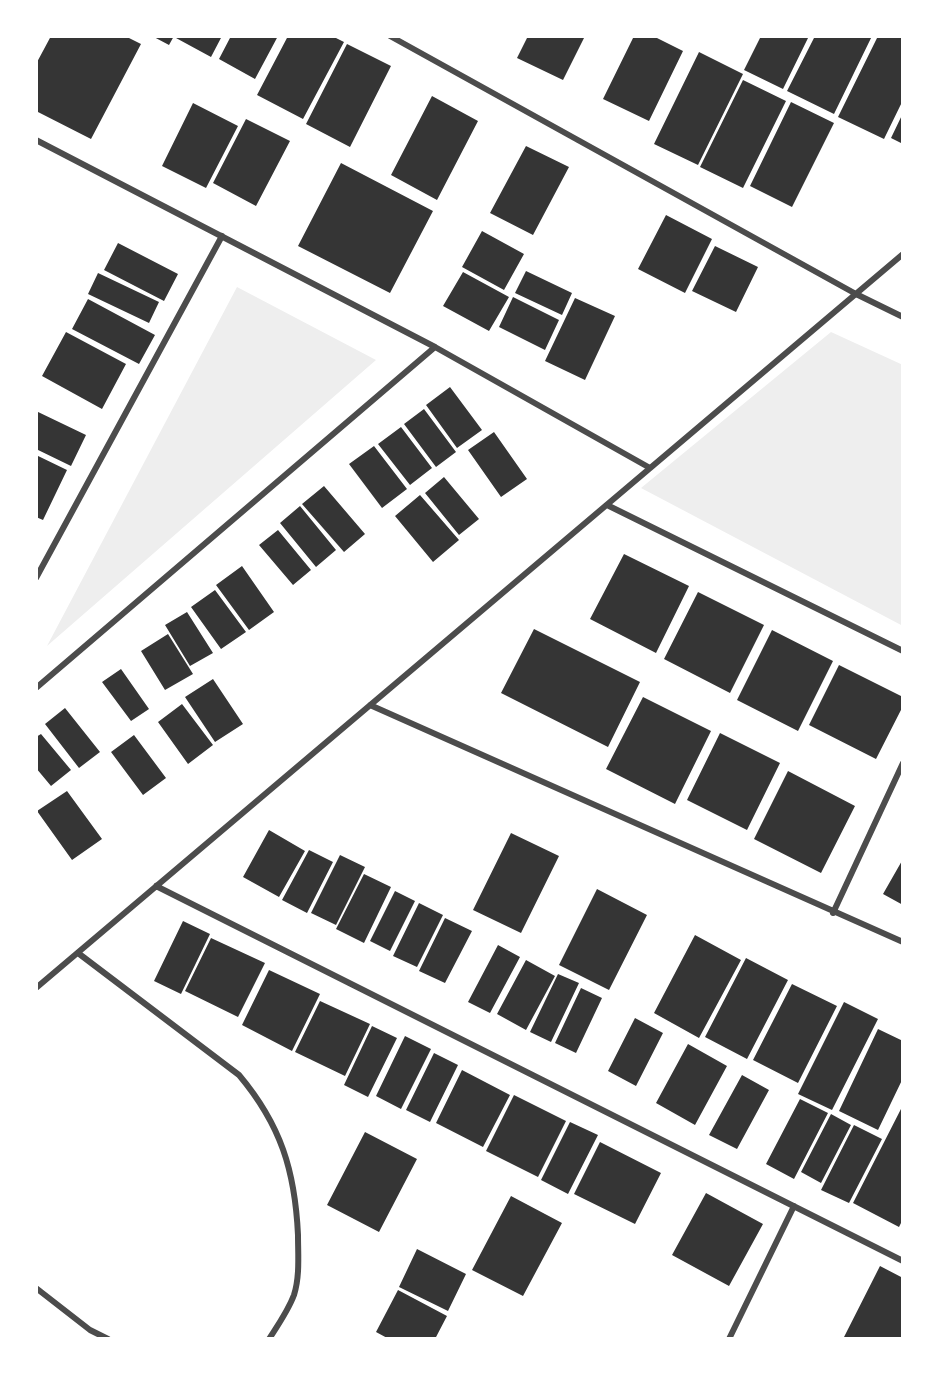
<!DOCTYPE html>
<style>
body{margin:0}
#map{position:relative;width:939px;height:1375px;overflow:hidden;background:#fff;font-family:Figtree,sans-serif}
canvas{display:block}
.frame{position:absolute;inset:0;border:38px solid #fff;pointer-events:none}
</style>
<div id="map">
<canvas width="939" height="1375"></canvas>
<div class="frame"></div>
</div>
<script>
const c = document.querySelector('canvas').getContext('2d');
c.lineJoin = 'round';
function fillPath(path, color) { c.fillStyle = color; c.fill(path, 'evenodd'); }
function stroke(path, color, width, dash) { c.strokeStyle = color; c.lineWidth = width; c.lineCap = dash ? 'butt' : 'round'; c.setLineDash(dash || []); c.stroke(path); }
fillPath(new Path2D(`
 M237 287 376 360 47 646Z
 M831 332 903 365V626L641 488Z`), '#eee');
fillPath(new Path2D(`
 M51 36H125L141 44 91 139 36 111V64Z
 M152 36H174L169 45Z
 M177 36H222L211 57 176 38Z
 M231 36H278L255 79 219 59Z
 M288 36H332L344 42 303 119 257 95Z
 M528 36H585L563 80 517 58Z
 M634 36H653L683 51 649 121 603 99Z
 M761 36H809L783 89 744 70Z
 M815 36H872L834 114 787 91Z
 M878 36H903V100L884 139 838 117Z
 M347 44 391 66 350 147 306 124Z
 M699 52 743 74 698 165 654 144Z
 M743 80 786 101 743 188 700 167Z
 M432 96 478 121 437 200 391 175Z
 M791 102 834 123 792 207 750 186Z
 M193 103 238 126 206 188 162 166Z
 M903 113V144L891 138Z
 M246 119 290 141 256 206 213 183Z
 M526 146 569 167 533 235 490 213Z
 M341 163 433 211 390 293 298 246Z
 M666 215 712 239 685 293 638 269Z
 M482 231 524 254 504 290 462 267Z
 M118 243 178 274 164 301 104 270Z
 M715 246 758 267 736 312 692 291Z
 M526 271 572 293 562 315 515 293Z
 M463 272 509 297 489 331 443 306Z
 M98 273 159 302 149 323 88 294Z
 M513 297 559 320 545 350 499 327Z
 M575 298 615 316 585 380 545 361Z
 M88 299 155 335 139 364 72 329Z
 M66 332 126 364 102 409 42 376Z
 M450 387 482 430 457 448 426 405Z
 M424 409 456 452 436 467 404 424Z
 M36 411 86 435 71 466 36 449Z
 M401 427 432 468 410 485 378 444Z
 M494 432 527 479 501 497 468 450Z
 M374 446 407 489 382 508 349 464Z
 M36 455 67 470 43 520 36 517Z
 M444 477 479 519 459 535 425 493Z
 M324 486 365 534 344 552 302 504Z
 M420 495 459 540 433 562 395 516Z
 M300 506 336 550 316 567 280 523Z
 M278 530 311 570 293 585 259 545Z
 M624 554 689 586 656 653 590 619Z
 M242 566 274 612 249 630 216 585Z
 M215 590 246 632 221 649 191 607Z
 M698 592 764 625 730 693 664 659Z
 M187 612 213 653 190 666 165 625Z
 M534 629 640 682 608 747 501 693Z
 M772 630 833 661 798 731 737 700Z
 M168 634 193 674 165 690 141 651Z
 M839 665 903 697V706L876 759 809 725Z
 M121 669 149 709 131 721 102 682Z
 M213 679 243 724 215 742 185 697Z
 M643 697 711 731 675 804 606 769Z
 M182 704 213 745 188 764 158 722Z
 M65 708 100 752 79 768 45 724Z
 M720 733 780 763 747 830 687 800Z
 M41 734 71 770 51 786 36 768V737Z
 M134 735 166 778 143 795 111 752Z
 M788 771 855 806 821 873 754 839Z
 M67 791 102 839 72 860 37 811Z
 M269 830 305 851 279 897 243 877Z
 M511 833 559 856 521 933 473 910Z
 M309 850 333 862 307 913 282 900Z
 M340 855 365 867 336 925 311 913Z
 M903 859V905L883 894Z
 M364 874 391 887 364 943 336 929Z
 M597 889 647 915 609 990 559 965Z
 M395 891 415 901 390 951 370 941Z
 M419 903 443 915 417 967 393 956Z
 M445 918 472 931 445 983 419 971Z
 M183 921 210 934 181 994 154 981Z
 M695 935 741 960 699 1038 654 1013Z
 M211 938 265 963 238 1017 185 991Z
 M498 945 520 957 490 1013 468 1002Z
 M746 958 788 980 747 1059 705 1037Z
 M526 960 555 976 526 1030 497 1014Z
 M269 970 320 994 292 1051 242 1025Z
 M558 974 579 983 551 1042 530 1032Z
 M792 984 837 1006 798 1083 753 1060Z
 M581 988 602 998 576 1053 555 1043Z
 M320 1001 370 1024 345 1076 295 1052Z
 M844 1002 878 1019 832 1110 798 1094Z
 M635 1018 663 1033 636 1086 608 1071Z
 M372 1026 397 1038 368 1097 344 1085Z
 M878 1029 903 1041V1078L878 1130 839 1111Z
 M405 1036 431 1049 401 1109 376 1096Z
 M688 1044 727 1066 695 1125 656 1103Z
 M434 1053 458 1065 430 1122 406 1110Z
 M462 1070 510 1095 483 1147 436 1123Z
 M742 1075 769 1090 737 1149 709 1135Z
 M514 1095 566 1121 538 1177 486 1151Z
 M800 1099 828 1113 794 1179 766 1164Z
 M903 1105V1219L899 1227 853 1203Z
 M831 1114 851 1125 821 1183 801 1172Z
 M570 1122 598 1135 568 1194 541 1180Z
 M854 1125 882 1139 849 1203 821 1190Z
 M365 1132 417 1159 379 1232 327 1205Z
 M600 1142 661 1173 635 1224 574 1194Z
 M706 1193 763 1224 729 1286 672 1255Z
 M511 1196 562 1223 523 1296 472 1270Z
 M417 1249 466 1274 448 1311 399 1287Z
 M880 1266 903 1278V1339H843Z
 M398 1290 447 1316 435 1339H389L376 1332Z`), '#353535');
stroke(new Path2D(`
 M390 36 856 294 903 317
 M36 140 435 347 650 468
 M607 505 903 651
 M36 578 222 236
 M36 688 435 347
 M370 705 903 942
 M156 886 903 1261
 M833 913 903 763
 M78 953 239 1075C281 1125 295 1171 298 1235 298 1255 300 1276 294 1295 288 1311 278 1325 269 1339
 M36 988 903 254
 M36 1288 90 1330 108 1339
 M729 1339 794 1206`), '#4c4c4c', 6);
</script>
